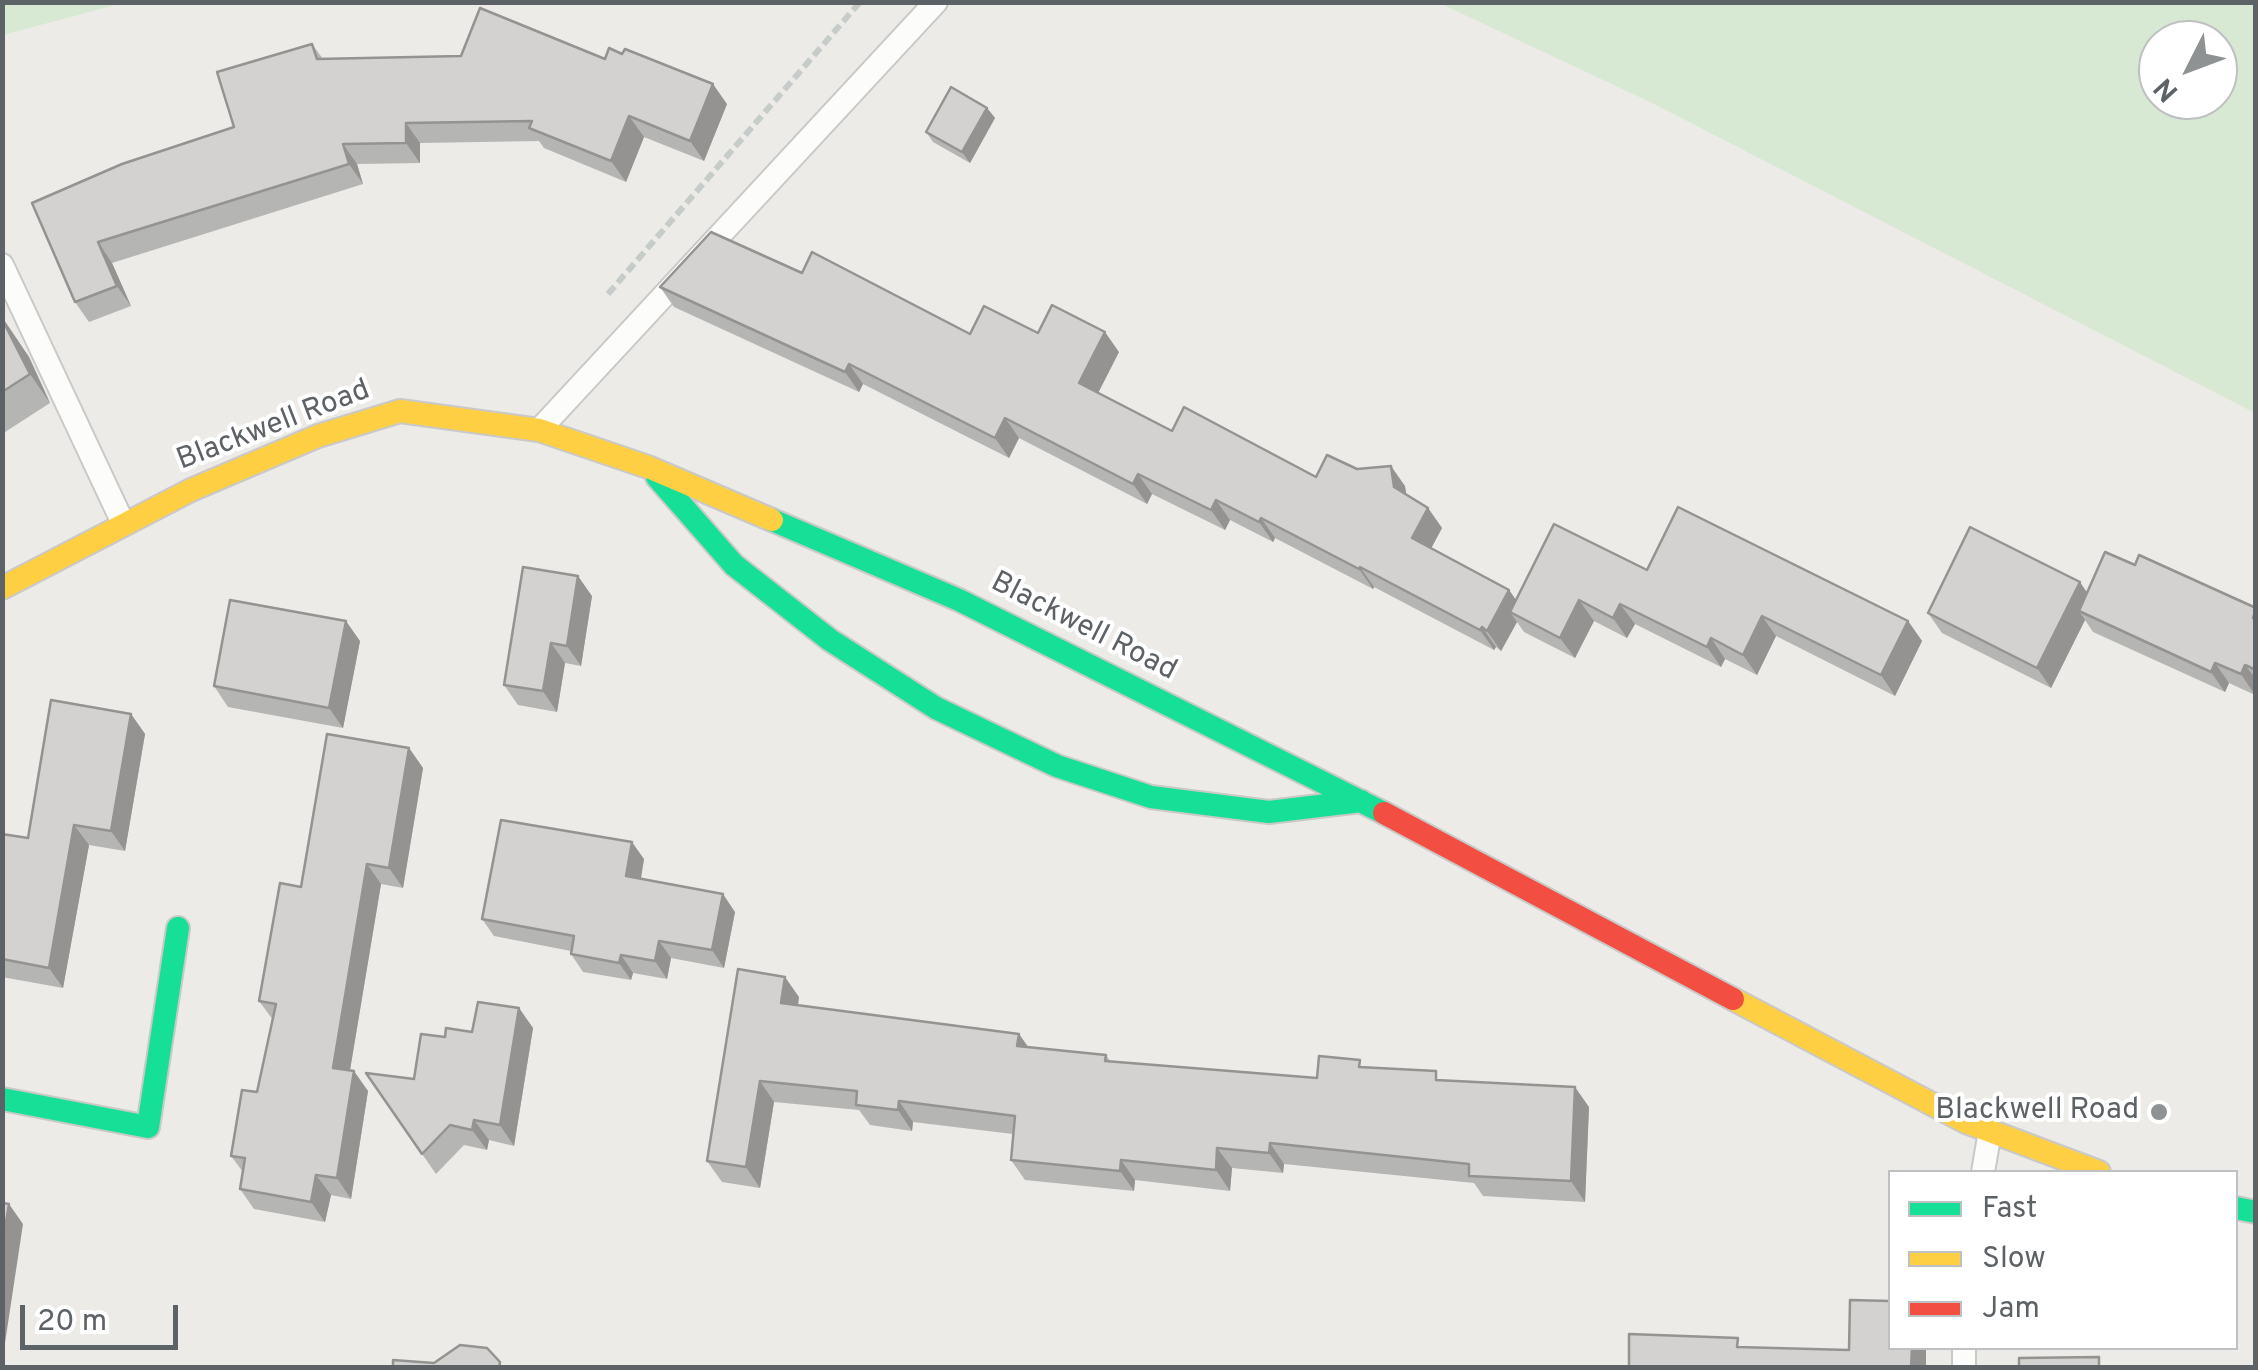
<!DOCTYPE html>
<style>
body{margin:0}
#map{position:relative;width:2258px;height:1370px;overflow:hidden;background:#edebe7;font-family:Overpass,sans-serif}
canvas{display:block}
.frame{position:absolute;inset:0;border:5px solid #5d6266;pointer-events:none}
.legend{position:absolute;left:1888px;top:1170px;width:350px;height:180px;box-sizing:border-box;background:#fff;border:2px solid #bec0c2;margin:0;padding:12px 18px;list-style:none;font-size:30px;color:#5d6266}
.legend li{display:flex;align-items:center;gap:20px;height:50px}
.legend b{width:50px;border:2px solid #bec0c2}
.north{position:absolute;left:2138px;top:20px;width:100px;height:100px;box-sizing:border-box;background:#fff;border:2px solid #bec0c2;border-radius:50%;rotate:228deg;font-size:28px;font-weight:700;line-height:40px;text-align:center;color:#5d6266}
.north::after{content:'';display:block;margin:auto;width:35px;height:45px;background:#8f9293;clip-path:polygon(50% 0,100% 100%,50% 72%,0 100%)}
.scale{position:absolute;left:20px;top:1305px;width:158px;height:45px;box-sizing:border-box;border:5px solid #5d6266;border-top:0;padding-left:12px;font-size:30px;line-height:35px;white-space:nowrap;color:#5d6266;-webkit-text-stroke:8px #fff;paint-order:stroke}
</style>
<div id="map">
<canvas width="2258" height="1370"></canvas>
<div class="frame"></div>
<ul class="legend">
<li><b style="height:12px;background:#16e098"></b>Fast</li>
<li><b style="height:12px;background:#ffcf43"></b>Slow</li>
<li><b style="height:12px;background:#f24e42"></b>Jam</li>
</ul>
<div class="north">N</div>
<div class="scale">20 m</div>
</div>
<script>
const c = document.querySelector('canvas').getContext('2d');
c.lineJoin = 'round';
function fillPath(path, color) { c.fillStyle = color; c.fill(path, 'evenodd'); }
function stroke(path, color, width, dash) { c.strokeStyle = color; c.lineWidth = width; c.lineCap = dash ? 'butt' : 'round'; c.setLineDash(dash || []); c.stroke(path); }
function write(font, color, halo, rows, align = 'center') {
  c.font = font + ' Overpass,sans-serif'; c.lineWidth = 8; c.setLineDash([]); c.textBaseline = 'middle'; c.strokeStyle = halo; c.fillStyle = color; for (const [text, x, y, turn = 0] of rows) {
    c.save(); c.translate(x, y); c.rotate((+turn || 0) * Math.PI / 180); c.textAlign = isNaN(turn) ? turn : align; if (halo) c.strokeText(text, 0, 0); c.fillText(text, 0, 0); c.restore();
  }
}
fillPath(new Path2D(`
 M3 2H123V3L3 35Z
 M1439 3H2255V413L1650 102ZM2158 40H2218V100H2158Z`), '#d8e9d3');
const lane = new Path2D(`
 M2 265 123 523
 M541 428 936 2
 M1983 1172 1990 1131
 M1964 1348V1368`);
const fast = new Path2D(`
 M657 477 734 565 830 640 936 708 1057 766 1151 797 1269 812 1361 801
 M772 520 959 600 1384 813
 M2 1099 148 1127 178 928
 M2236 1208 2256 1212`);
const slow = new Path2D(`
 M2 588 191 490 318 436 400 411 539 430 648 467 772 520
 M1733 999 1966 1122 2099 1172`);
const jam = new Path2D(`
 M1384 813 1733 999`);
stroke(lane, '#c9c9c8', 26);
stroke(fast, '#c8c9c8', 26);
stroke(slow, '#c8c9c8', 26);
stroke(jam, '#c8c9c8', 26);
stroke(new Path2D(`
 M608 294 860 2`), '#c6ccc9', 6, [10, 5]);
stroke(lane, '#fcfcfb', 22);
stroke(fast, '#16e098', 22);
stroke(slow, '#ffcf43', 22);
stroke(jam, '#f24e42', 22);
fillPath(new Path2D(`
 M312 44 323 59H605L727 104 704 161 644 137 626 182 544 148 539 141 420 143V163L357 164 363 184 112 263 131 306 89 322 75 302 32 203 234 127Z
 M987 108 995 118 970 163 933 142 926 132Z
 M802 273 970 334 1038 333 1119 352 1098 393 1172 431 1316 477 1357 469 1405 486 1406 494 1428 508 1442 528 1431 548 1509 590 1516 600 1647 570 1908 621 1922 641 1895 696 1776 636 1757 675 1725 659 1721 667 1635 624 1627 638 1594 621 1575 658 1524 632 1517 622 1501 651 1496 647 1494 650 1374 587 1373 589 1275 538 1273 542 1230 520 1225 530 1152 494 1147 504 1019 438 1009 458 863 384 859 392 674 307 660 287Z
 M2 317 29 357 50 403 2 434Z
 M2135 565 2256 608 2255 695 2229 683 2225 692 2093 632 2085 620 2051 688 1942 633 1928 613 2087 593Z
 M592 596 581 666 565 663 557 712 518 705 504 685Z
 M360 641 343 728 228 707 214 686Z
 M131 714 145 734 125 851 89 845 63 988 2 977V834L28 838Z
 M409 748 423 768 403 888 381 884 350 1070 368 1091 351 1199 331 1195 325 1222 254 1209 240 1189 243 1172 231 1156 257 1092 273 1020 259 1001 301 887Z
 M644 859 641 879 735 912 724 968 671 958 667 979 633 973 631 980 583 972 571 954V951L494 936 482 919Z
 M799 997 798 1005 1019 1034 1028 1047 1106 1055 1110 1061 1317 1078 1365 1067 1589 1107 1585 1202 1483 1196 1474 1183 1284 1164 1283 1173 1232 1168 1230 1191 1135 1180 1134 1191 1025 1180 1011 1160 1013 1134 913 1122 912 1131 870 1125 859 1110 774 1102 760 1188 722 1182 707 1161Z
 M519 1008 533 1028 514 1146 489 1140 487 1150 464 1145 436 1174 366 1073 414 1079 445 1037 472 1032Z`), '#b5b5b3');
fillPath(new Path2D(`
 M713 84 727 104 704 161 690 141Z
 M987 108 995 118 970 163 962 152Z
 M629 116 644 137 626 182 611 161Z
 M406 123 420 143V163L406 143Z
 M343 144 357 164 363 184 349 164Z
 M98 242 112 263 131 306 117 286Z
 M2 317 29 357 50 403 30 374Z
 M1105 332 1119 352 1093 403 1079 383Z
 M849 364 863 384 859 392 845 372Z
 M1005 418 1019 438 1009 458 995 438Z
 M1391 466 1405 486 1408 507 1394 487Z
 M1138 474 1152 494 1147 504 1133 484Z
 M1216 500 1230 520 1225 530 1211 510Z
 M1428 508 1442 528 1426 558 1412 538Z
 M1261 518 1275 538 1273 542 1259 522Z
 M1360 567 1374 587 1373 589 1359 569Z
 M578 576 592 596 581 666 567 646Z
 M2080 582 2094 603 2079 611 2085 620 2051 688 2037 668Z
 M1509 590 1523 610 1510 612 1517 622 1501 651 1487 631Z
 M1579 600 1594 621 1575 658 1560 638Z
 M1620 604 1635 624 1627 638 1613 618Z
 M1762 616 1776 636 1757 675 1743 655Z
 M346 621 360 641 343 728 329 708Z
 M1908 621 1922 641 1895 696 1881 675Z
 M1482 627 1496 647 1494 650 1480 630Z
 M1711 638 1725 659 1721 667 1707 647Z
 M551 643 565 663 557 712 543 691Z
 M2215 663 2229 683 2225 692 2211 672Z
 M2245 665 2256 679 2255 695 2241 674Z
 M131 714 145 734 125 851 111 831Z
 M409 748 423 768 403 888 389 868Z
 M74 825 89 845 63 988 49 968Z
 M632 842 644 859 638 894 626 876Z
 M367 864 381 884 347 1088 333 1068Z
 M723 894 735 912 724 968 712 950Z
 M659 941 671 958 667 979 655 961Z
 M621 955 633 973 631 980 619 963Z
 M785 977 799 997 795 1024 781 1003Z
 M519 1008 533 1028 514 1146 500 1125Z
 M1019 1034 1033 1054 1017 1046Z
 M354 1071 368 1091 351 1199 337 1178Z
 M760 1081 774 1102 760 1188 746 1167Z
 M1575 1087 1589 1107 1585 1202 1571 1181Z
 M899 1101 913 1122 912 1131 898 1110Z
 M474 1120 489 1140 487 1150 472 1130Z
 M1270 1143 1284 1164 1283 1173 1269 1153Z
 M1217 1148 1232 1168 1230 1191 1216 1170Z
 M1121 1160 1135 1180 1134 1191 1120 1171Z
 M316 1175 331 1195 325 1222 311 1202Z
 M9 1204 23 1224 5 1343 2 1340V1246Z
 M1912 1348H1924L1926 1350V1368H1911Z`), '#949392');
const building = new Path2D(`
 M480 8 605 59 609 48 622 54 625 49 713 84 690 141 629 116 611 161 529 128 532 121 406 123V143L343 144 349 164 98 242 117 286 75 302 32 203 122 164 234 127 217 72 312 44 317 59 461 56Z
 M951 87 987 108 962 152 926 132Z
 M711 232 802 273 812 252 970 334 984 306 1038 333 1052 305 1105 332 1079 383 1172 431 1184 407 1316 477 1327 455 1357 469 1391 466 1394 487 1428 508 1412 538 1509 590 1487 631 1482 627 1480 630 1360 567 1359 569 1261 518 1259 522 1216 500 1211 510 1138 474 1133 484 1005 418 995 438 849 364 845 372 660 287Z
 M2 319 30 374 2 392Z
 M1678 507 1908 621 1881 675 1762 616 1743 655 1711 638 1707 647 1620 604 1613 618 1579 600 1560 638 1510 612 1554 524 1647 570Z
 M1970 527 2080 582 2037 668 1928 613Z
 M2105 552 2135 565 2139 555 2256 608 2253 618 2256 619V670L2245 665 2241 674 2215 663 2211 672 2079 611Z
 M523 567 578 576 567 646 551 643 543 691 504 685Z
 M230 600 346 621 329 708 214 686Z
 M51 700 131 714 111 831 74 825 49 968 2 959V834L28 838Z
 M327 734 409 748 389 868 367 864 333 1068 354 1071 337 1178 316 1175 311 1202 240 1189 245 1158 231 1156 242 1090 257 1092 276 1004 259 1001 280 883 301 887Z
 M501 820 632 842 626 876 723 894 712 950 659 941 655 961 621 955 619 963 571 954 574 936 482 919Z
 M738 969 785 977 781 1003 1019 1034 1017 1046 1106 1055 1105 1061 1317 1078 1319 1056 1360 1060 1359 1067 1436 1071V1080L1575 1087 1571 1181 1469 1176V1164L1270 1143 1269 1153 1217 1148 1216 1170 1121 1160 1120 1171 1011 1160 1015 1116 899 1101 898 1110 856 1105 857 1091 760 1081 746 1167 707 1161Z
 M478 1002 519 1008 500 1125 474 1120 472 1130 450 1125 422 1154 366 1073 414 1079 421 1034 445 1037 446 1028 472 1032Z
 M2 1203 9 1204 2 1246Z
 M1850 1300 1890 1301V1348H1912L1911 1368H1629V1334L1738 1338 1737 1347 1849 1350Z
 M460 1345 487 1348 500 1362 499 1368H393V1360L434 1363Z
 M2099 1357V1368H2019V1358Z`);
fillPath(building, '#d3d2d0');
stroke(building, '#949392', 2.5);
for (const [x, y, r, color] of [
 [2159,1112,10,"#8f9293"]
]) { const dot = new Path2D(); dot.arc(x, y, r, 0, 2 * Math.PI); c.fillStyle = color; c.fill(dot); stroke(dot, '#fff', 4); }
write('30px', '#5d6266', '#fff', [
 ["Blackwell Road",274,427,-21],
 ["Blackwell Road",1083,628,27]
]);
write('30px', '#5d6266', '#fff', [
 ["Blackwell Road",2139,1112]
], 'right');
</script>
